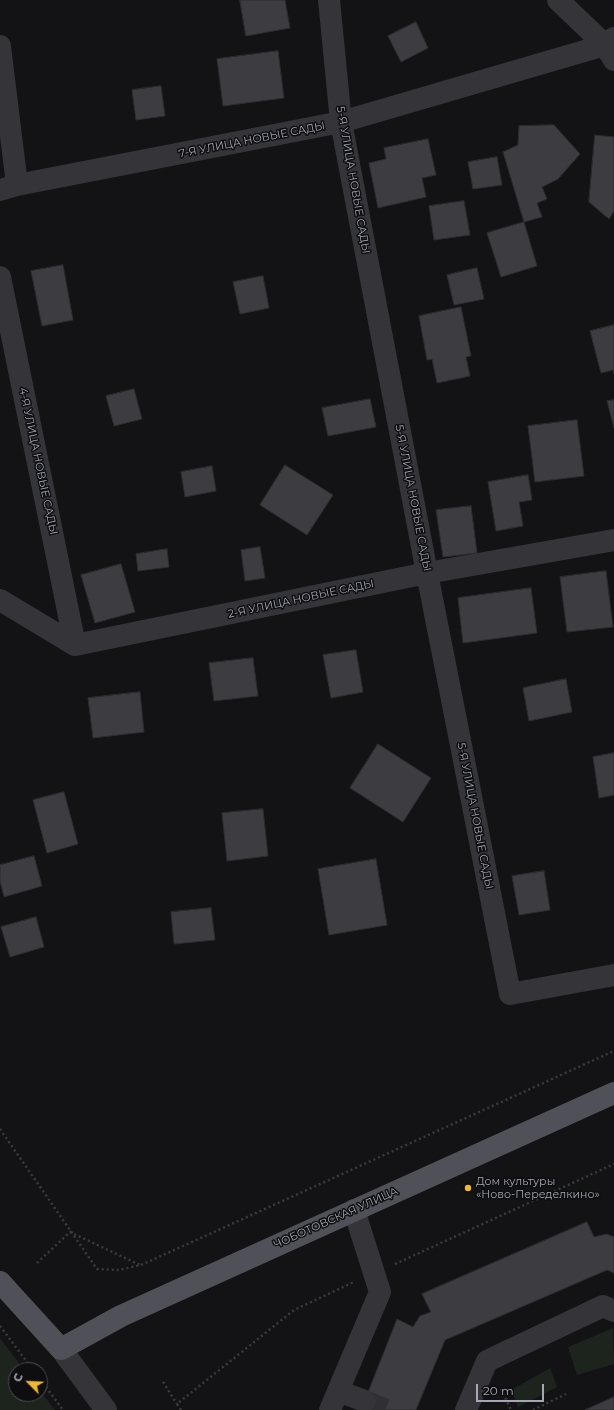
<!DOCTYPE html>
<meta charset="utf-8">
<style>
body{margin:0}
#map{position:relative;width:614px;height:1410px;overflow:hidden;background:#131214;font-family:Montserrat,sans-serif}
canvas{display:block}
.north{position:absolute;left:8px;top:1362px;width:40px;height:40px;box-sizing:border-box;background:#0e0d0f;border:1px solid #4a4b51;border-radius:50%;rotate:294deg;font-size:11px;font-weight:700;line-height:16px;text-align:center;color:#a4a8b4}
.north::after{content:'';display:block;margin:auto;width:14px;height:18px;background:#edb832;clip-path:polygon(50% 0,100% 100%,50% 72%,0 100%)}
.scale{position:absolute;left:476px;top:1384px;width:68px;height:18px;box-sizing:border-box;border:2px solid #a4a8b4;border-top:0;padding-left:5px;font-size:12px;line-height:14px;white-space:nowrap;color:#a4a8b4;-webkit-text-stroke:3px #0e0d0f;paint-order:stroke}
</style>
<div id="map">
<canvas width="614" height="1410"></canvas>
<div class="north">С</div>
<div class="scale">20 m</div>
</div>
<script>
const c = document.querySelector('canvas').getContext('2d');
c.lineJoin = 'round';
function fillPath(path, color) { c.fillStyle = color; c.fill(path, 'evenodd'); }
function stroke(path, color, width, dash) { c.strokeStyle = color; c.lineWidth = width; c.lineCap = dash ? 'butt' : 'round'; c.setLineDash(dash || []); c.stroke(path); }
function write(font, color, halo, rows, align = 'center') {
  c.font = font + ' Montserrat,sans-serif'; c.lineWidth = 3; c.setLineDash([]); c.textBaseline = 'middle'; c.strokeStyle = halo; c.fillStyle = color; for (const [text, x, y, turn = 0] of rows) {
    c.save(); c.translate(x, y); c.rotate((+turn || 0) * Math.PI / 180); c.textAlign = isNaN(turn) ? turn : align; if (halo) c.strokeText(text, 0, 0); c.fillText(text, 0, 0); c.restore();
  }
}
fillPath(new Path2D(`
 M613 1328 614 1364 577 1375 568 1347Z
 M0 1338 24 1370H16V1394H40V1391L55 1410H0Z
 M550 1368 557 1387 518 1407 511 1390Z`), '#1d241e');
const building = new Path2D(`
 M240 0H285L290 28 246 36Z
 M416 22 428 48 401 62 388 36Z
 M278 51 284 98 223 106 217 59Z
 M161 86 165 116 136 120 132 90Z
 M554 125 580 154 558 179 542 187 547 199 537 203 542 217 524 222 503 152 518 145 519 126Z
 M595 135 614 137V211L609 219 589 202Z
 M428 139 436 175 422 178 426 197 378 208 369 163 386 159 384 148Z
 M497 157 502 185 473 189 468 162Z
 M464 201 470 235 434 240 429 206Z
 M524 222 537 266 501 277 487 233Z
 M63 265 73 320 42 326 31 271Z
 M477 268 484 299 454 305 447 275Z
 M263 276 269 308 240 314 233 282Z
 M461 307 471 356 466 357 470 376 437 383 432 359 427 360 419 316Z
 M614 325V374L613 370 601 373 590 331Z
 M134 389 142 419 114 426 106 396Z
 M370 399 376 427 328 436 322 408Z
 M614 400V428L607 401Z
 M577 420 584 476 535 482 528 426Z
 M285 465 333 495 307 535 260 505Z
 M212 466 216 491 185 497 181 472Z
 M528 475 532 500 519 502 523 526 496 531 488 482Z
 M471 506 477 553 443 557 436 510Z
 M260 547 265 578 245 581 241 550Z
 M167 549 169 567 138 571 136 554Z
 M121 564 135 612 95 623 81 575Z
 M606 571 613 627 567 632 560 577Z
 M531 588 537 633 463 643 458 598Z
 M356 650 363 692 331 698 323 655Z
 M253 658 258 696 214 701 209 663Z
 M566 679 572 712 529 721 523 688Z
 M140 692 144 732 93 738 88 698Z
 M378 744 431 778 403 822 350 788Z
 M614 753V795L599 798 593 757Z
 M64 792 78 844 47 853 33 800Z
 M263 809 268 856 227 861 222 813Z
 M34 856 42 886 4 897 0 881V865Z
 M376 859 387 925 329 935 318 869Z
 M544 871 550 910 519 915 512 876Z
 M211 908 215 940 174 944 171 912Z
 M36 917 44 947 10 957 1 927Z
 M587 1222 594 1237 607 1234 614 1237V1273L607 1270 445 1340 416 1410H361L397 1319 413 1327 420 1316 431 1312 422 1294Z
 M614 1397V1410H585Z`);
fillPath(building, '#3d3d41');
stroke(building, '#2d2c30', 1);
stroke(new Path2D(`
 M365 1401 386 1410`), '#303034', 22, [22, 11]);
stroke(new Path2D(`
 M0 1129 97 1269 119 1270 141 1265 614 1051
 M37 1263 70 1232 140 1265
 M395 1264 614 1164
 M0 1326 33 1370
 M40 1379 63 1410
 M163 1382 177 1404
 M501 1389 511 1410
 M181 1410 177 1404 294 1310 354 1282
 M533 1410 566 1394`), '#3a3b40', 2.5, [2, 3]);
stroke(new Path2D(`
 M329 0 341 122 427 573 510 994 614 975
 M558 0 605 45 614 60
 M0 46 17 185
 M0 190 17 185 341 122 605 45 614 38
 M0 277 75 645
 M0 600 75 645 427 573 614 540
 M61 1349 106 1410
 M338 1391 365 1401
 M330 1410 380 1292 354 1210
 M466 1410 487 1361 603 1306 614 1311`), '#343439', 22);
stroke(new Path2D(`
 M0 1282 61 1349 121 1316 614 1093`), '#505158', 22);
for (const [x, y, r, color] of [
 [468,1188,4,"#edb832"]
]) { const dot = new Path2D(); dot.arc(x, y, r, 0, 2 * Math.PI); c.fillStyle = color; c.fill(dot); stroke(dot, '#0e0d0f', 1.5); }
write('11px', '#a4a8b4', '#0e0d0f', [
 ["7-Я УЛИЦА НОВЫЕ САДЫ",252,140,-11],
 ["5-Я УЛИЦА НОВЫЕ САДЫ",353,180,80],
 ["4-Я УЛИЦА НОВЫЕ САДЫ",38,461,78],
 ["5-Я УЛИЦА НОВЫЕ САДЫ",413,498,79],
 ["2-Я УЛИЦА НОВЫЕ САДЫ",301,599,-12],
 ["5-Я УЛИЦА НОВЫЕ САДЫ",475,816,79],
 ["ЧОБОТОВСКАЯ УЛИЦА",336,1218,-24]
]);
write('11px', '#a4a8b4', '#0e0d0f', [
 ["Дом культуры",476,1182],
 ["«Ново-Переделкино»",476,1195]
], 'left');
</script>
